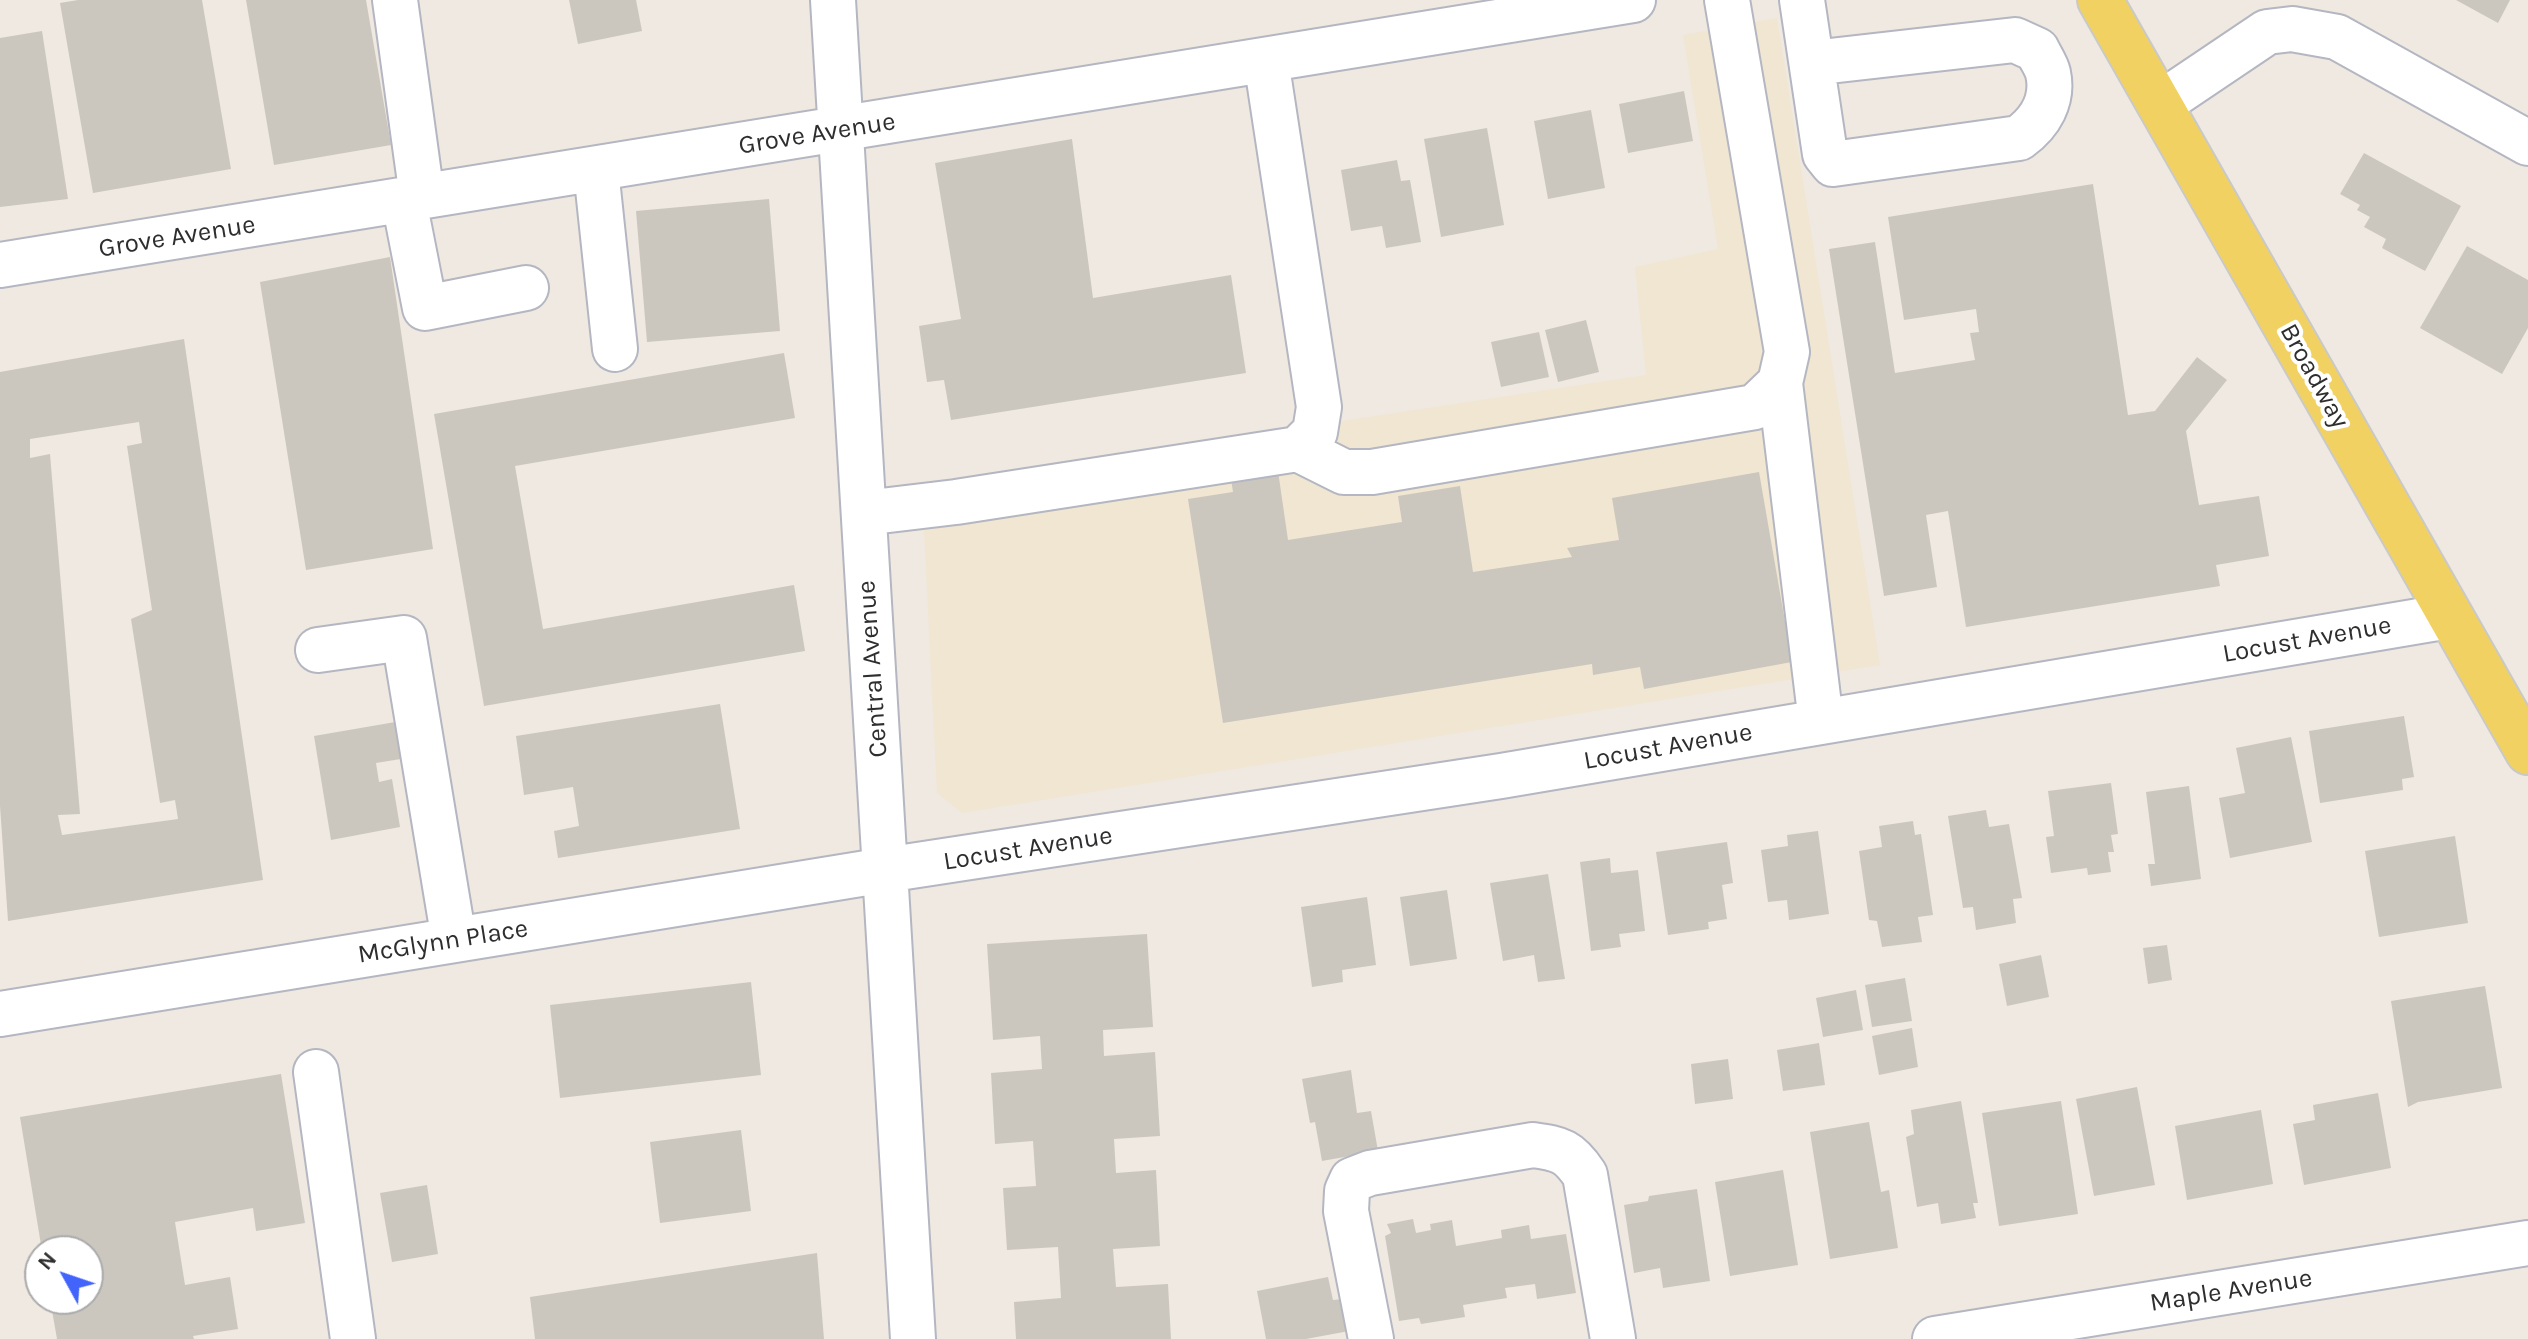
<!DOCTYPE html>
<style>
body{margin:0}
#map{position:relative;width:2528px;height:1339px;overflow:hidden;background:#efe9e1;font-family:Karla,sans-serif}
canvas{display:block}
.north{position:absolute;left:24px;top:1235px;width:80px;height:80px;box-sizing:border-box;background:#fff;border:2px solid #ababab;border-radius:50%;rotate:310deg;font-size:22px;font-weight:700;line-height:32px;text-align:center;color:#2e2e2e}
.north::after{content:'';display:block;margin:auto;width:28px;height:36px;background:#4264fb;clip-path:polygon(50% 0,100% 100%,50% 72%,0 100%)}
</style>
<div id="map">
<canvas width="2528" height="1339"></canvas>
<div class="north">N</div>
</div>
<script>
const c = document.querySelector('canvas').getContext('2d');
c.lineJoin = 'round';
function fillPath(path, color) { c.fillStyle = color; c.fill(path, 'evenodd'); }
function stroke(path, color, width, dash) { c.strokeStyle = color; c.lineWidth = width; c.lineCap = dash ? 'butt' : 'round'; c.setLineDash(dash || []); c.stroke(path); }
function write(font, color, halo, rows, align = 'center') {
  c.font = font + ' Karla,sans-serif'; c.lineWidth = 8; c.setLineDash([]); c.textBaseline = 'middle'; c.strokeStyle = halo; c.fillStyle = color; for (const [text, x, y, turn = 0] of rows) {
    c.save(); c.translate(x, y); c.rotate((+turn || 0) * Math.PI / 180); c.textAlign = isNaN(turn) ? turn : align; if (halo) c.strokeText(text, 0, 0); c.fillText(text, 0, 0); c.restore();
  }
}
fillPath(new Path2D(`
 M1777 18 1880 665 962 813 937 793 922 489 1355 419 1646 375 1635 267 1718 249 1683 35Z`), '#f0e6d1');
fillPath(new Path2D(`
 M78 0H202L231 169 93 193 60 3Z
 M246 0H366L391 145 274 165Z
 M569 0H636L642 31 578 44Z
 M2456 0H2510L2498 23Z
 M42 31 68 199 0 207V38Z
 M1684 91 1693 141 1628 153 1619 104Z
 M1591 110 1605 188 1548 199 1534 121Z
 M1487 128 1504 225 1441 237 1424 139Z
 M1072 139 1093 298 1231 275 1246 373 951 420 944 380 927 382 919 326 961 319 935 163Z
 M2364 153 2461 206 2425 271 2382 248 2386 239 2364 227 2370 217 2357 210 2360 205 2340 194Z
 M1397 160 1401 181 1410 180 1421 242 1386 248 1382 226 1351 231 1341 170Z
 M2093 184 2128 415 2155 411 2197 357 2227 380 2186 431 2199 505 2259 496 2269 556 2216 565 2220 586 1966 627 1948 511 1926 515 1937 587 1884 596 1829 249 1875 242 1895 373 1975 360 1970 333 1979 332 1976 309 1904 320 1888 217Z
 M769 199 780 331 647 342 636 211Z
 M2467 246 2528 280V328L2502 374 2420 328Z
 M390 257 433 549 306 570 260 282Z
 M1586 320 1599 372 1558 382 1545 330Z
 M1539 332 1549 377 1501 387 1491 342Z
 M184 339 263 880 8 921 0 806V372ZM139 422 142 443 127 446 152 610 131 619 160 803 175 800 178 819 62 835 58 815 80 814 50 454 30 458V439Z
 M784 353 795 418 515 466 543 629 794 585 805 651 484 706 434 414Z
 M1278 471 1288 540 1402 522 1398 496 1460 486 1473 572 1572 557 1567 548 1619 540 1612 498 1759 472 1792 662 1644 689 1640 667 1593 675 1592 664 1223 723 1188 499 1233 492 1231 479Z
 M720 704 740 829 558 858 554 831 579 826 573 787 524 795 516 736Z
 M2404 716 2414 777 2402 779 2403 790 2320 803 2309 731Z
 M407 720 413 757 376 763 379 782 392 779 400 827 331 840 314 736Z
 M2291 737 2312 842 2230 858 2219 798 2245 793 2236 748Z
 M2111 783 2118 834 2111 835 2114 852H2108L2111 872 2088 875 2087 868 2051 873 2046 837 2054 836 2048 791Z
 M2189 786 2201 879 2151 886 2148 864H2155L2146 792Z
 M1986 810 1989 827 2009 824 2022 898 2013 899 2016 923 1976 930 1973 907 1963 908 1948 816Z
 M1913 821 1915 835 1921 834 1933 915 1918 917 1922 942 1882 947 1877 921 1869 920 1859 851 1882 847 1879 826Z
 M1818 831 1829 914 1789 920 1787 900 1768 902 1761 850 1788 846 1787 835Z
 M2455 836 2468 923 2379 937 2365 851Z
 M1727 842 1733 883 1722 885 1727 919 1708 922 1709 929 1668 935 1656 852Z
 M1610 858 1611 873 1638 870 1645 931 1619 934 1621 947 1591 951 1580 862Z
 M1548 874 1565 979 1538 982 1534 955 1503 961 1490 883Z
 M1447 890 1457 959 1410 966 1400 897Z
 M1367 897 1376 965 1342 970 1343 982 1312 987 1301 907Z
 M1147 934 1153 1027 1103 1030 1104 1056 1155 1052 1160 1136 1114 1139 1116 1173 1156 1170 1160 1246 1113 1249 1116 1287 1168 1284 1171 1339H1016L1014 1302 1061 1298 1058 1247 1007 1250 1003 1188 1036 1186 1033 1141 995 1144 991 1073 1042 1069 1040 1036 993 1040 987 944Z
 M2167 945 2172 980 2148 984 2143 948Z
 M2041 955 2049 997 2007 1006 1999 964Z
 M1905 978 1912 1021 1872 1027 1865 985Z
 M751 982 761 1075 560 1098 550 1005Z
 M2485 986 2502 1088 2418 1102 2408 1107 2391 1001Z
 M1856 990 1863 1030 1823 1037 1816 998Z
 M1912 1028 1918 1067 1879 1075 1872 1036Z
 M1819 1043 1825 1085 1783 1091 1777 1050Z
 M1728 1059 1733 1099 1695 1104 1691 1064Z
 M1351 1070 1357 1113 1371 1111 1378 1151 1322 1161 1315 1122 1310 1123 1302 1079Z
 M281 1074 305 1223 256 1231 253 1208 175 1222 185 1285 230 1277 238 1329 193 1336 194 1339H57L50 1299H88V1251H42L20 1117Z
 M2137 1087 2155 1185 2094 1196 2076 1099Z
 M2378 1093 2391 1168 2304 1185 2293 1124 2315 1120 2313 1105Z
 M1961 1101 1978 1203H1973L1976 1218 1941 1224 1938 1203 1917 1207 1906 1137 1914 1134 1911 1110Z
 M2061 1101 2078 1214 1999 1226 1982 1113Z
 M2261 1110 2273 1184 2187 1200 2175 1126Z
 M1869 1122 1881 1192 1889 1190 1898 1248 1830 1259 1810 1132Z
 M741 1130 751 1211 660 1223 650 1142Z
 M1783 1170 1798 1265 1730 1276 1715 1182Z
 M427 1185 438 1254 392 1262 380 1193Z
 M1697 1189 1710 1281 1663 1288 1660 1268 1634 1273 1624 1205 1648 1201 1649 1196Z
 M1413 1219 1416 1233 1431 1230 1430 1224 1452 1220 1456 1246 1502 1238 1501 1230 1529 1225 1531 1239 1566 1234 1576 1293 1537 1299 1535 1284 1505 1288 1507 1298 1463 1305 1465 1317 1421 1324 1419 1318 1399 1321 1385 1236 1391 1233 1387 1224Z
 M817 1253 824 1339H535L530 1297Z
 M1328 1277 1333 1300 1343 1299 1349 1331 1306 1339H1266L1257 1291Z`), '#cbc7bf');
const minor = new Path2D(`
 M395 0 422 197
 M833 0 913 1339
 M1802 0 1825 154 1833 164 2019 138C2040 123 2054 100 2048 73 2046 65 2040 57 2037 50L2015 40 1812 63
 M2160 104 2267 32 2292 29 2337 37 2528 143
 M596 170 615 349
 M404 201 425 308 526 288
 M0 265 1633 0
 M1780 383 1821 722
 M1298 449 1344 472H1372L1755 407 1780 383 1787 352 1727 0
 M864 513 956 502 1298 449 1315 432 1319 407 1266 60
 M318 650 404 638 454 940
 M0 1014 885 870 1501 776 2449 616
 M316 1072 353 1339
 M1371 1339 1346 1211 1347 1191 1352 1180 1370 1173 1533 1145C1561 1149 1569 1151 1585 1175L1613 1339
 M1935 1339 2528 1243`);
const major = new Path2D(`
 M2100 0 2528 752`);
stroke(minor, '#b4b7c1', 48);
stroke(major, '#c9c9c9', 48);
stroke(minor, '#fff', 44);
stroke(major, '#f2d163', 44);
write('26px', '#2e2e2e', '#fff', [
 ["Grove Avenue",817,134,-9],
 ["Grove Avenue",177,237,-9],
 ["Broadway",2314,376,61],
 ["Locust Avenue",2307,640,-10],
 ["Central Avenue",873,669,-94],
 ["Locust Avenue",1668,747,-10],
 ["Locust Avenue",1028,849,-9],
 ["McGlynn Place",443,942,-9],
 ["Maple Avenue",2231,1291,-9]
]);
</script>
